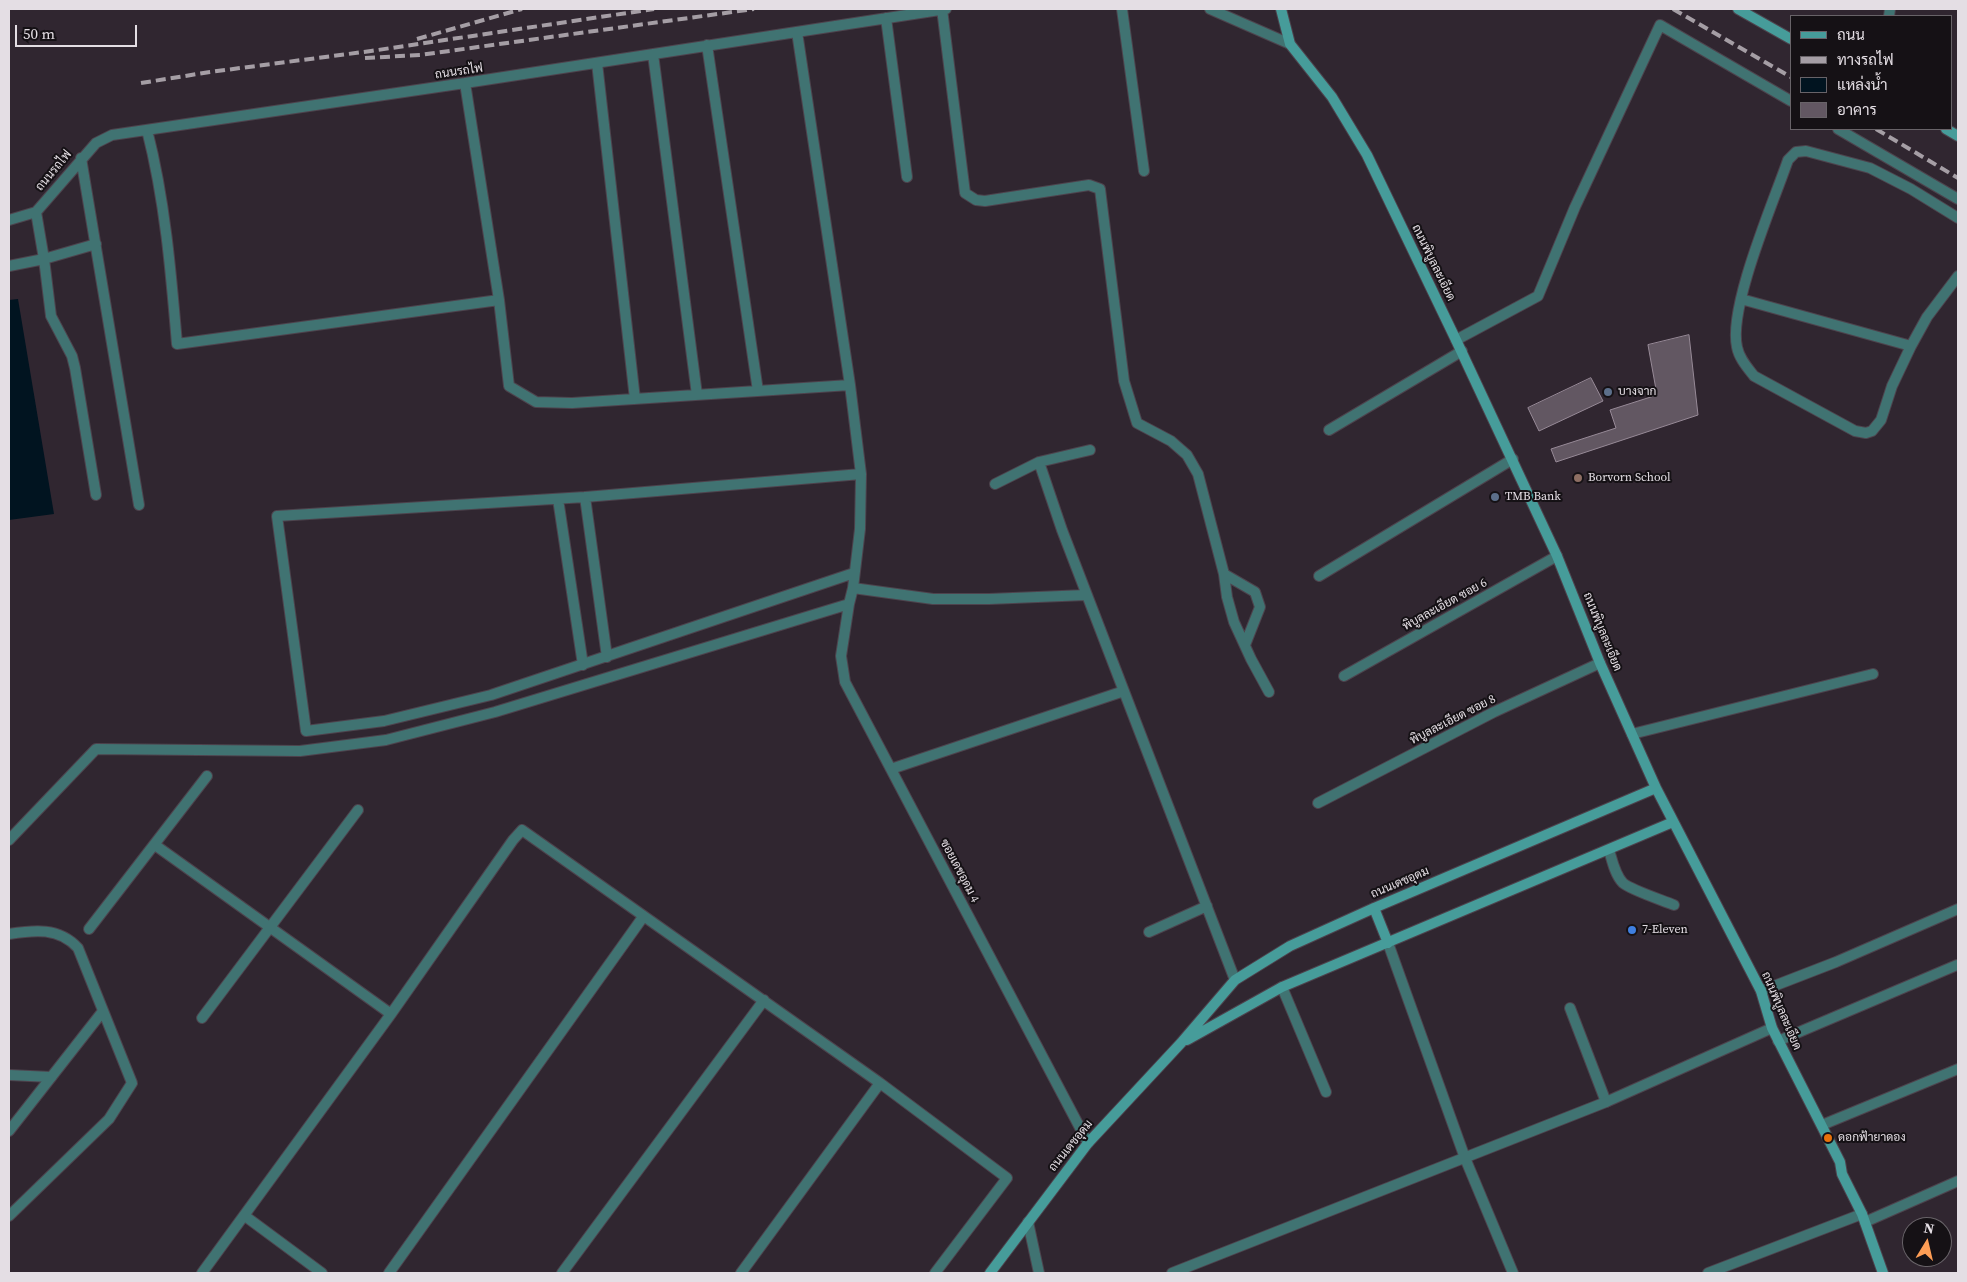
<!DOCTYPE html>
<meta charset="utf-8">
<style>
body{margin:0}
#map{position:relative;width:1967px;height:1282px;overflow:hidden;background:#302630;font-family:"Source Serif 4",Sarabun,serif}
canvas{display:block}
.frame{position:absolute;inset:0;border:10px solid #e4dee4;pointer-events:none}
.legend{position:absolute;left:1790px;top:15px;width:162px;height:115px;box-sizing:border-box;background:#151115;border:1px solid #686368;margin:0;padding:6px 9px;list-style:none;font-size:15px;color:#e4dee4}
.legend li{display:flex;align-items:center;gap:10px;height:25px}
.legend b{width:25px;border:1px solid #686368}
.north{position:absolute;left:1902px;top:1217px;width:50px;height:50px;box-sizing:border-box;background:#151115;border:1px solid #686368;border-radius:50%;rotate:9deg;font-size:14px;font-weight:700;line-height:20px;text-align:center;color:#e4dee4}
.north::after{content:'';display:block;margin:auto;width:18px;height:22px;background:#fd9d55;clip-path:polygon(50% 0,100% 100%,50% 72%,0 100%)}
.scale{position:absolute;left:15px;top:25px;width:122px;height:22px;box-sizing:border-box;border:2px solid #e4dee4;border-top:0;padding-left:6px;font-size:15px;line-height:18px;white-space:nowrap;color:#e4dee4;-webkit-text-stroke:4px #151115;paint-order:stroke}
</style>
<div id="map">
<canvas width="1967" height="1282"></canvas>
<div class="frame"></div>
<ul class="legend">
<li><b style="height:6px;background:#469c9a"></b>ถนน</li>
<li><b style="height:6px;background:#a59ea5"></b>ทางรถไฟ</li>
<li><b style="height:14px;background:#011420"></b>แหล่งน้ำ</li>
<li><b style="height:14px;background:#625762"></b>อาคาร</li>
</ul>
<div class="north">N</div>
<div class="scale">50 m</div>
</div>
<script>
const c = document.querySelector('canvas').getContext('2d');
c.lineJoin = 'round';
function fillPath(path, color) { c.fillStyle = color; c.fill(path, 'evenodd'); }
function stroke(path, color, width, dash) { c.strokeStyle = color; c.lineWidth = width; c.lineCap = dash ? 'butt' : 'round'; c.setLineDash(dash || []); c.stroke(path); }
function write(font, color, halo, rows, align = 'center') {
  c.font = font + ' "Source Serif 4",Sarabun,serif'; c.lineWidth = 4; c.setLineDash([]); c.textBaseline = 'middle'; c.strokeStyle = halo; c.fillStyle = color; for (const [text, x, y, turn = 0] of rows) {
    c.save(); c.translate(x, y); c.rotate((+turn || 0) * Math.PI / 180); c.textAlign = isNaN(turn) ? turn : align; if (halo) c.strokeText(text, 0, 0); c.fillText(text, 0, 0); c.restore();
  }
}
fillPath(new Path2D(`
 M18 299 54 514 9 520V300Z`), '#011420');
const building = new Path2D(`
 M1689 335 1698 415 1556 462 1551 449 1616 428 1610 410 1657 395 1648 345Z
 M1591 378 1603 401 1539 431 1528 408Z`);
fillPath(building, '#625762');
stroke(building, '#978a97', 1);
const lane = new Path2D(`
 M1889 16 1890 9
 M1958 218 1911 189 1870 168 1806 151 1796 152 1788 160C1774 201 1728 307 1737 347 1739 358 1747 367 1754 376L1855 431 1866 433 1872 431 1881 420 1892 386 1911 346 1927 317 1958 276
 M1741 299 1911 346
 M1609 850C1612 860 1615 875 1623 883 1631 890 1662 900 1674 905
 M1761 991 1836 962 1958 909
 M1570 1008 1606 1102
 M1778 1041 1957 965
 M9 1075 51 1077`);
const street = new Path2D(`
 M942 9 965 193 976 200 985 201 1089 185 1100 189 1124 381 1137 423 1171 441 1187 455 1198 474 1224 574 1227 597 1234 622 1251 659 1269 692
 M1122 9 1144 171
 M1210 9 1290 44
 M886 18 907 177
 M707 45 758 391
 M653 54 697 395
 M597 63 635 399
 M465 83 499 300 509 386 536 402 572 403 850 385
 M1838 129 1958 199
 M147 130C165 200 171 272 177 344L499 300
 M81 158 139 505
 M36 212 44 259 51 316 72 356 75 368 96 495
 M9 220 36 212 96 143 112 135 465 83 946 9
 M9 266 44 259 96 244
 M1456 340 1538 296 1575 207 1660 25 1791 101
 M1329 430 1462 351
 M1039 462 1062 530 1235 980
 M995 484 1039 462 1090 450
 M585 497 607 657
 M558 499 583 665
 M854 573 491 695 384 721 306 731 277 516 585 497 861 474
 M1224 574 1255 592 1260 607 1245 645
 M1319 576 1513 459
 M853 588 933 599H989L1086 595
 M849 604 841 656 845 682 1088 1143
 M1344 676 1557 556
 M1632 734 1873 674
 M891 769 1124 691
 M1318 803 1494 712 1600 663
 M9 840 96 749 300 751 386 740 495 712 849 604 853 588 860 529 861 474 850 385 797 32
 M155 845 391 1014
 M89 929 207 776
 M1149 932 1207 906
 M9 934C34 930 59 927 78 948L132 1083 109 1119 9 1216
 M1388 943 1465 1158 1513 1273
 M1282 987 1326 1092
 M202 1018 358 810
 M1822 1125 1958 1069
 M9 1131 103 1011
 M245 1216 322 1273
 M1028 1222 1039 1273
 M1865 1222 1958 1181
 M202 1273 391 1014 513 840 522 830 880 1083 1007 1178 935 1273
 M389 1273 643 917
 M562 1273 764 1000
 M741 1273 880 1083
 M1172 1273 1606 1102 1772 1028
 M1708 1273 1862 1214`);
const secondary = new Path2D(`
 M1281 9 1290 44 1332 97 1367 155 1456 340 1557 556 1600 663 1656 788 1761 991 1772 1028 1840 1162 1842 1174 1862 1214 1883 1273
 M1738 9 1791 39
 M1946 129 1958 136
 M1374 908 1388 943
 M1187 1040 1282 987 1673 822
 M990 1273 1088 1143 1181 1043 1235 980 1290 946 1374 908 1656 788`);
stroke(lane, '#4d434d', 12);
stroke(street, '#4d434d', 12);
stroke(secondary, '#4d434d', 12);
stroke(lane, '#407372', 10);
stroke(street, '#407372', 10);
stroke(secondary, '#469c9a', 10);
stroke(new Path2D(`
 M1673 9 1791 77
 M417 39 522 9
 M365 58 420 55 754 9
 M141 83 210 72 371 51 654 9
 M1876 129 1958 178`), '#a59ea5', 4, [10, 5]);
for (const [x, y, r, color] of [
 [1608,392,5,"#5c6f8a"],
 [1578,478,5,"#8d6e63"],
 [1495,497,5,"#5c6f8a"],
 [1632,930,5,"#3f7fe0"],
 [1828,1138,5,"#e8710a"]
]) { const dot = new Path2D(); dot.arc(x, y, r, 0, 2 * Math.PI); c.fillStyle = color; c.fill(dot); stroke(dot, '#151115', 2); }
write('12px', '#e4dee4', '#151115', [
 ["ถนนรถไฟ",459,72,-8],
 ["ถนนรถไฟ",54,171,-50],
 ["ถนนพิบูลละเอียด",1433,263,64],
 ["พิบูลละเอียด ซอย 6",1445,605,-29],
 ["ถนนพิบูลละเอียด",1602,632,68],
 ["พิบูลละเอียด ซอย 8",1453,720,-27],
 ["ซอยเดชอุดม 4",959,871,62],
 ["ถนนเดชอุดม",1400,883,-23],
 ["ถนนพิบูลละเอียด",1781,1011,67],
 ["ถนนเดชอุดม",1071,1146,-51]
]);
write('12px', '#e4dee4', '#151115', [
 ["บางจาก",1618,392],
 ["Borvorn School",1588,478],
 ["TMB Bank",1505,497],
 ["7-Eleven",1642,930],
 ["ดอกฟ้ายาดอง",1838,1138]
], 'left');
</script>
